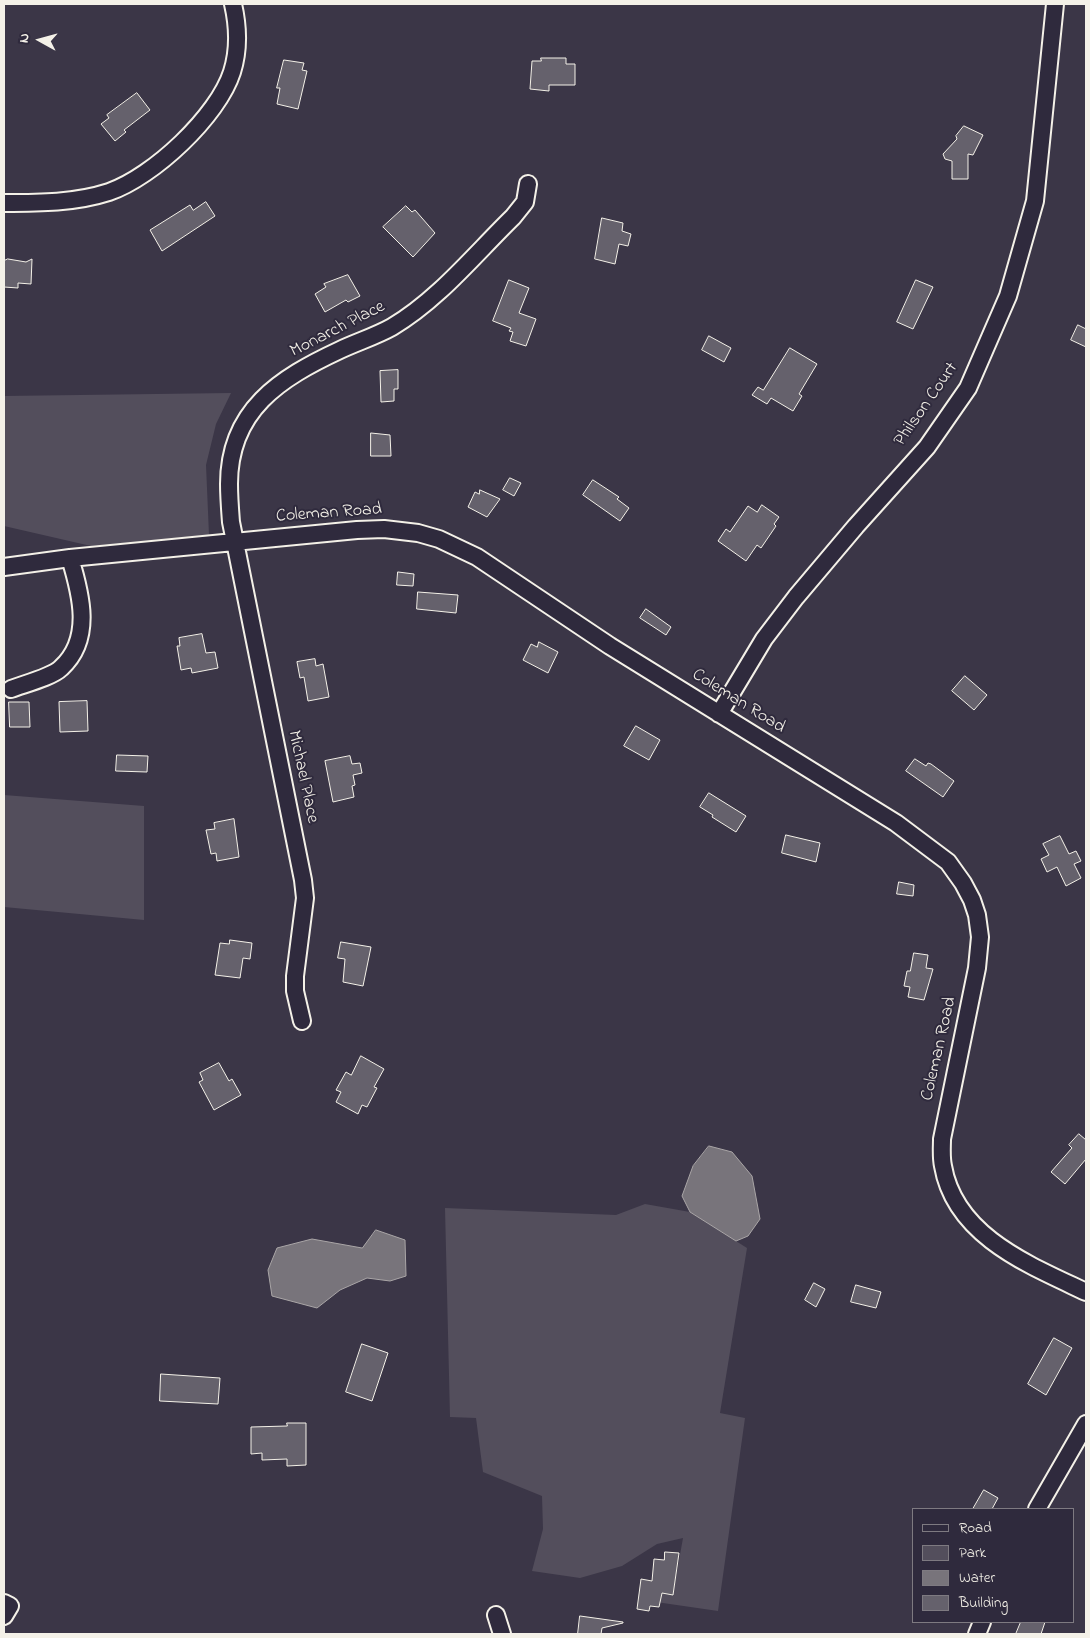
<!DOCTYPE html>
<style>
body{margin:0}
#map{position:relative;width:1090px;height:1638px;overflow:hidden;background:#3b3647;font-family:"Indie Flower",sans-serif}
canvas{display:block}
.frame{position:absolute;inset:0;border:5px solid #f4f1e8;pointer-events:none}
.legend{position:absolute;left:912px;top:1508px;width:162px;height:115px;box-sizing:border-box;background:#2f2a3d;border:1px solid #7e7a81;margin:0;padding:6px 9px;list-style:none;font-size:15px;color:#f4f1e8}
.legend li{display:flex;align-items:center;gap:10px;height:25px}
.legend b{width:25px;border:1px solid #7e7a81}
.north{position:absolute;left:15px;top:15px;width:50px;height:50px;-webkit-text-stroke:4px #2f2a3d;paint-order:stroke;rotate:277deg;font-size:14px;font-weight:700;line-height:20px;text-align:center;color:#f4f1e8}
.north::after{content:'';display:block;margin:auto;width:18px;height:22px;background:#f4f1e8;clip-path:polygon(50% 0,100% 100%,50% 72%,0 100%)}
</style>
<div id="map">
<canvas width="1090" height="1638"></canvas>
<div class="frame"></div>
<ul class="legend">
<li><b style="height:6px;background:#2f2a3d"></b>Road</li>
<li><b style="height:14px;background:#534e5c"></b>Park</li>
<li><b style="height:14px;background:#78747b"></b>Water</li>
<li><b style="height:14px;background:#65616c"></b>Building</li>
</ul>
<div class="north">N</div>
</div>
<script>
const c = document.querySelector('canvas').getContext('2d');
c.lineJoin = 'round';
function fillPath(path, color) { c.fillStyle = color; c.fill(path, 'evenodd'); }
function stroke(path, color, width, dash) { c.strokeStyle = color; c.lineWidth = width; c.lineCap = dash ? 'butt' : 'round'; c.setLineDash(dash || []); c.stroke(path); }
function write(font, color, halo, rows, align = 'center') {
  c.font = font + ' "Indie Flower",sans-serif'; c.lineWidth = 4; c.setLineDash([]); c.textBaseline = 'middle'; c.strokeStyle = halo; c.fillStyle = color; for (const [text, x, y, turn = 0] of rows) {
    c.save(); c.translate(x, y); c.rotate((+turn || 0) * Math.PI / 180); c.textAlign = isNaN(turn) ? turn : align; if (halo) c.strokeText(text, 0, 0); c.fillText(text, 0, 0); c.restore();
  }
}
fillPath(new Path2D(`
 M231 393 216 424 206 465 209 535 91 546 4 526V396Z
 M4 795 144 806V920L4 907Z
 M645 1204 690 1212 747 1248 720 1413 745 1418 718 1611 656 1602 657 1597H661L662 1593 673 1594 683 1538 657 1544 622 1566 580 1578 532 1571 543 1529 542 1496 483 1472 476 1418 450 1417 445 1208 616 1215Z`), '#534e5c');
const water = new Path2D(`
 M709 1146 732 1152 752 1176 760 1219 748 1236 736 1241 690 1212 682 1196 693 1166Z
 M376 1230 405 1240 406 1276 390 1281 367 1278 340 1290 317 1308 272 1296 268 1270 277 1248 312 1239 362 1248Z`);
fillPath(water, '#78747b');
stroke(water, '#aaa6a7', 1);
const building = new Path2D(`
 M541 58H566V64H575V85H549V91L530 89 532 61H541Z
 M284 60 304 63 302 70 307 71 298 109 277 104 280 88H277Z
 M137 93 150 110 124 130 126 132 115 141 101 124 109 118 107 115Z
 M964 126 983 135 973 155 968 154V179H952V161L945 159 943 154 957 139 956 136Z
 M206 202 215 216 162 251 150 230 190 205 193 210Z
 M406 206 412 212 415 210 435 233 413 257 383 227Z
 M602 218 623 223 622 231 631 234 628 246 619 244 615 264 595 259Z
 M8 259 26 262 32 259 31 284 18 283V288L4 287V261Z
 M348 275 360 296 348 302 346 300 325 312 315 294 326 287 324 284Z
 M509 280 529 288 519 313 536 319 526 346 510 341 513 332 509 331 511 328 493 321Z
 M916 280 933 287 913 329 897 322Z
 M1078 325 1086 329V347L1071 340Z
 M709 336 731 348 724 362 702 350Z
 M790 348 817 364 799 394 802 396 793 411 771 398 767 404 752 395 758 387 763 390Z
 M398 370V389H394V401L381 402 380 371Z
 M371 433 390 435 391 456H371Z
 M510 478 521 483 514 496 503 490Z
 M593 480 619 497 617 499 629 508 620 521 583 495Z
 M480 490 500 499 487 517 468 507 475 492 479 494Z
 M762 505 779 517 774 524 776 526 761 548 757 545 746 561 718 541 726 529 730 532 748 506 757 512Z
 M398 572 414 574 413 586 397 585Z
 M418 592 458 595 456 613 417 609Z
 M646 609 671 627 666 635 640 618Z
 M202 634 206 653 215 652 218 668 192 673 191 668 181 670 177 646H180L179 638Z
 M539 642 558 652 548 673 523 660 531 644 537 647Z
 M315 659 316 666 323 664 329 697 308 701 304 677 300 678 297 662Z
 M965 676 987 695 974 710 952 691Z
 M87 701 88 731 60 732 59 702Z
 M9 702H29L30 727H10Z
 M636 726 660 740 649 760 624 746Z
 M117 755 148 756 147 772 116 771Z
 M350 756 352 764 360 763 362 773 353 775 355 785 352 786 354 797 333 802 325 761Z
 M915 759 926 766 928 763 931 764 954 781 943 797 906 771Z
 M709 793 746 816 736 832 712 817 713 815 700 807Z
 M234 819 239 857 217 861 216 853 211 854 206 830 215 829 214 823Z
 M786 835 820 843 816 862 782 853Z
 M1060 836 1069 854 1076 851 1081 861 1074 864 1081 878 1066 886 1057 867 1047 872 1041 859 1049 855 1043 844Z
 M899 882 914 885 913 896 897 894Z
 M230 940 252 943 250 959 243 958 240 978 215 975 220 943 229 944Z
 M341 942 371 947 363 986 343 982 345 959 338 958Z
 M914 953 928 955 926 968 933 969 924 1000 908 997 910 987 904 986 907 971H910Z
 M361 1056 384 1069 374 1087 377 1088 367 1107 362 1105 358 1114 336 1102 341 1092 336 1090 346 1072 351 1075Z
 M219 1063 229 1081 232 1079 241 1095 214 1110 199 1082 203 1080 200 1073Z
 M1079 1134 1086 1140V1159L1065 1184 1051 1172 1072 1148 1069 1145Z
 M814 1283 825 1289 816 1307 805 1300Z
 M856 1285 881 1292 876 1308 851 1302Z
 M1054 1338 1072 1348 1046 1395 1028 1384Z
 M362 1344 388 1353 372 1401 346 1392Z
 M161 1374 220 1378 218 1404 160 1401Z
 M287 1423H306V1465L287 1466V1459L262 1460V1453L251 1454V1427L287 1426Z
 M984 1490 998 1498 992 1509H973Z
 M665 1552 679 1553 673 1595 662 1593 659 1607 650 1606 649 1611 637 1609 641 1579 652 1581 654 1559 664 1560Z
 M580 1616 623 1622V1623L602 1628 601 1634H578Z
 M1021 1622H1045L1041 1634H1016Z`);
fillPath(building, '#65616c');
stroke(building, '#f4f1e8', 1);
const minor = new Path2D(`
 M4 203C40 203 75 203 109 192 153 177 218 116 232 72 239 50 238 26 233 4
 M4 567 70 558 357 530 384 529 418 533 439 539 477 557 610 646 896 823 948 862 963 883 972 900 977 915 980 937 977 968 942 1139C942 1147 941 1157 943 1166 955 1236 1029 1265 1086 1292
 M11 689C24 684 52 677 61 668 93 639 81 594 70 558
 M719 714 764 639 796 597 856 526 927 447 968 388 1008 296 1035 201 1055 4
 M302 1021 295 991V976L305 898 303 880 231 522C230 509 229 497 229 484 229 410 280 378 340 350 357 342 376 336 392 327 438 300 475 254 513 217L525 202 528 184
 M1037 1509 1086 1424
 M4 1603 10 1606 4 1616
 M496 1615 502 1634
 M977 1634 982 1622`);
stroke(minor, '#f4f1e8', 20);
stroke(minor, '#2f2a3d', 16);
write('18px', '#f4f1e8', '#2f2a3d', [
 ["Monarch Place",338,330,-27],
 ["Philson Court",927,405,-55],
 ["Coleman Road",329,514,-4],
 ["Coleman Road",738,702,32],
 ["Michael Place",302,777,78],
 ["Coleman Road",940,1049,-77]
]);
</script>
